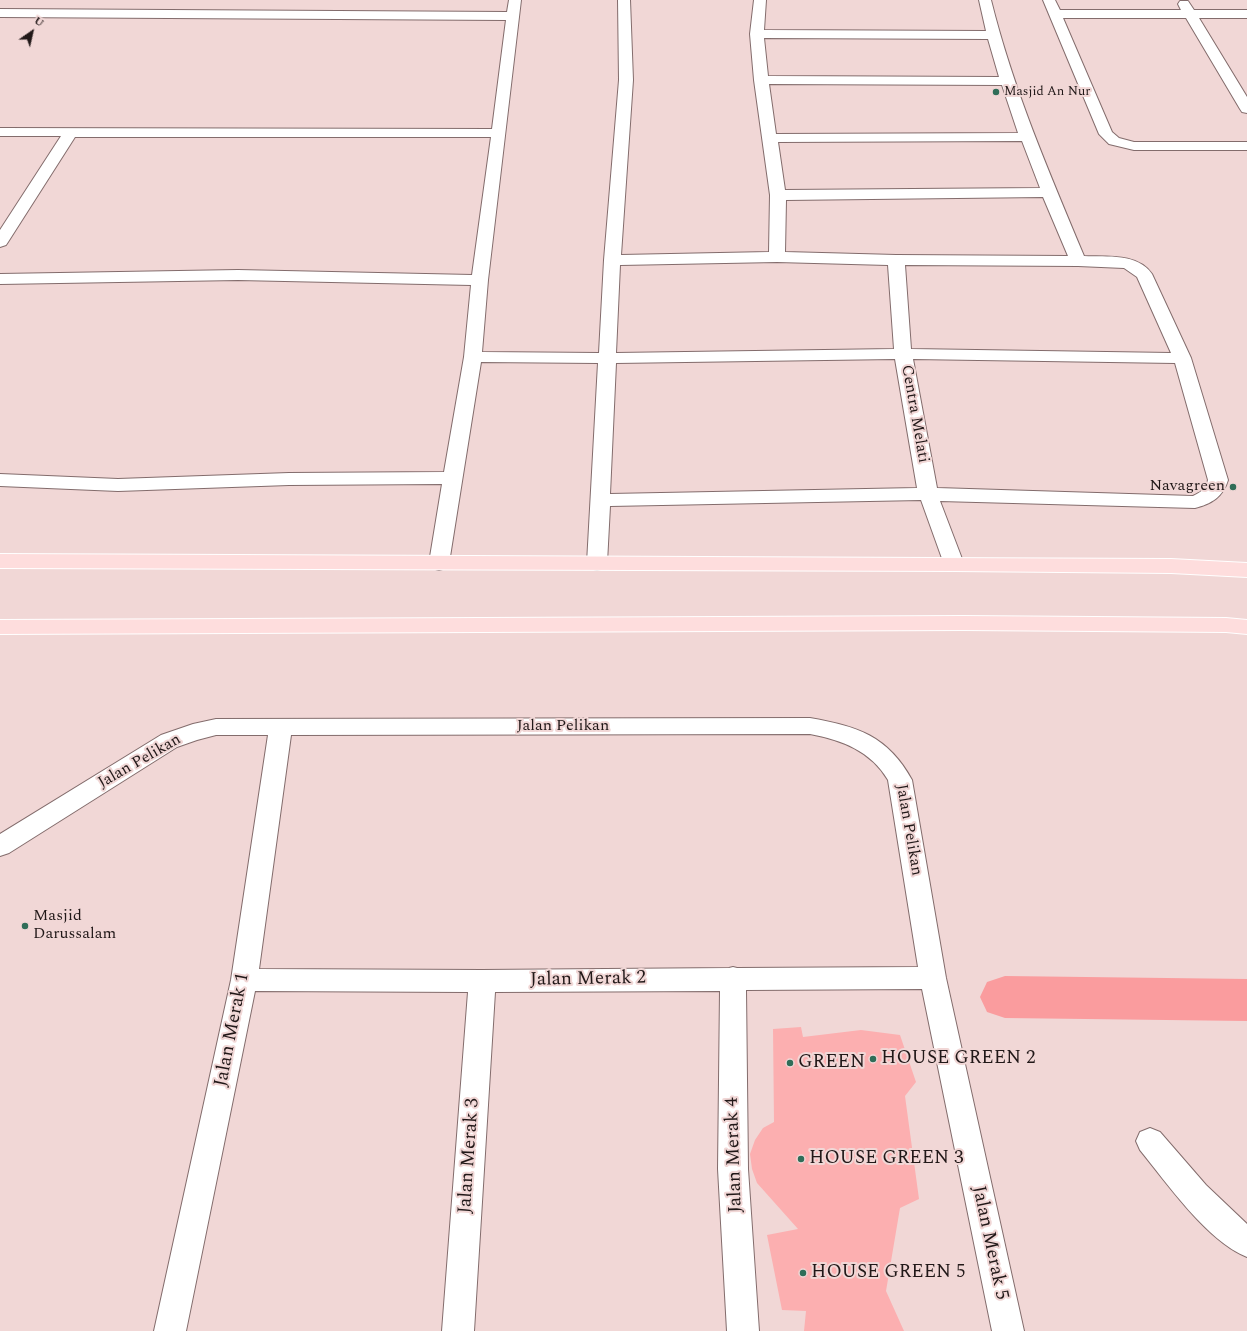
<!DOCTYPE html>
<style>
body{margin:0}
#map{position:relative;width:1247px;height:1331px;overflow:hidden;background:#f1d7d6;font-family:Spectral,serif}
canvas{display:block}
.north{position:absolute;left:12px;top:12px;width:40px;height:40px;-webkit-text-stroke:3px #f1d7d6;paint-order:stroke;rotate:34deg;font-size:11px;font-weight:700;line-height:16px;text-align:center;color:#211818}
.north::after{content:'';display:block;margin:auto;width:14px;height:18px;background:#211818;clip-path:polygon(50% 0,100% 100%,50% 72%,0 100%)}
</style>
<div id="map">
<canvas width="1247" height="1331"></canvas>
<div class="north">U</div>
</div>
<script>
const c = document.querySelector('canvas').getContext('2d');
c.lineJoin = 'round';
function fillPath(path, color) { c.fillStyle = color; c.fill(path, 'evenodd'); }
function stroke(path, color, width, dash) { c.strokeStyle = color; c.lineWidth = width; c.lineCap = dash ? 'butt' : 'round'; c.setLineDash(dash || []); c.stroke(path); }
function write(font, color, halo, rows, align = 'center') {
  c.font = font + ' Spectral,serif'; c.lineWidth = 4; c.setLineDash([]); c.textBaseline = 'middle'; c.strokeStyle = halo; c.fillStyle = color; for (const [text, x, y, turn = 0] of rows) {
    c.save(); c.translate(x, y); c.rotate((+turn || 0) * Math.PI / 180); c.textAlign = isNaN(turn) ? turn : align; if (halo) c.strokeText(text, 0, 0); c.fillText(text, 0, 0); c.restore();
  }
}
fillPath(new Path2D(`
 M1005 976 1247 979V1021L1005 1018 987 1012 980 997 987 982Z`), '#fa9c9e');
fillPath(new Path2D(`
 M801 1027 803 1037 861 1030 900 1035 916 1082 905 1096 919 1199 900 1208 886 1291 904 1331H804L806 1311 782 1310 767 1235 798 1229 757 1183 752 1169 750 1154 755 1140 763 1128 774 1122 773 1029Z`), '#fcafb0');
const minor = new Path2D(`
 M509 0H521L488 280 482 352 599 353 604 260 619 80 618 0H630L633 80 621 255 769 252 770 195 754 80 750 34 754 0H766L764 30 986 31 979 0H991C1013 89 1049 172 1084 256 1107 257 1138 253 1152 274L1191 358 1228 480C1223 497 1211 504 1195 508L940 501 964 564 961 569 954 571 947 569 944 564 921 500 610 506 607 563 604 568 597 570 590 568 587 563 598 363 481 362 449 563 446 568 439 570 432 568 429 563 442 484 289 485 118 491 0 486V474L118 479 289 473 444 472 464 357 471 285 238 280 0 284V274L238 270 472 275 491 137H75L8 242 6 245 0 247V230L61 136H0V128L492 129 506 20 0 17V9L507 12ZM764 38 988 39 999 77 768 76ZM769 84 1002 85 1018 133 776 134ZM1022 141 1040 188 785 190 778 142ZM1043 197 1068 256 896 255 785 252 786 200ZM777 262 888 265 894 349 616 353 620 265ZM905 265 1078 266 1124 268 1137 277 1171 353 911 349ZM895 359 917 488 610 494 616 363ZM913 359 1175 363 1208 480C1206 489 1201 492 1193 496L937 488Z
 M1043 0H1055L1060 10H1181L1178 4 1180 1H1188L1194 10H1247V18H1199L1247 97V113L1242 112 1240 109 1186 18H1063L1112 132 1119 138 1134 142H1247V150H1134L1109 144 1099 134Z
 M810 718C857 726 888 736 912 780L946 978 1024 1331H992L922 989 746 990 748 1169 759 1331H727L718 1169 720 991 495 992 474 1331H442L468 992 255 991 186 1331H154L231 980 268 735H216L197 740 177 747 9 853 0 856V834L161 735 193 724 216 719ZM810 734C842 740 871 751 888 780L918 967 737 968 733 967 729 968 482 970 259 969 291 735Z
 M1150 1128 1160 1132 1206 1185 1247 1224V1257C1207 1241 1167 1183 1140 1150L1136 1141 1140 1132Z`);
const major = new Path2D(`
 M0 554 1171 559 1247 563V577L1171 573 954 571 0 568Z
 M963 616 1226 618 1247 620V634L1226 632 963 630 0 634V620Z`);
stroke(minor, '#836c6c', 2);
stroke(major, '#fff', 2);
fillPath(minor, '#fff');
fillPath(major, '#fedddd');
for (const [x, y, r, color] of [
 [996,92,4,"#306d58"],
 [1233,487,4,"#306d58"],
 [25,926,4,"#306d58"],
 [873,1059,4,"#306d58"],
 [790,1063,4,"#306d58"],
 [801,1159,4,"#306d58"],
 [803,1273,4,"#306d58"]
]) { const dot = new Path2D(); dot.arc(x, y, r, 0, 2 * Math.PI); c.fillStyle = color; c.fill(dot); stroke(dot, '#f1d7d6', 1.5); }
write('13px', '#211818', '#f1d7d6', [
 ["Masjid An Nur",1004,92]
], 'left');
write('16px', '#211818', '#f1d7d6', [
 ["Centra Melati",914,414,80],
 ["Jalan Pelikan",563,727],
 ["Jalan Pelikan",140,762,-30],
 ["Jalan Pelikan",908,830,80]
]);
write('16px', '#211818', '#f1d7d6', [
 ["Navagreen",1225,487],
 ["Masjid",33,917,"left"],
 ["Darussalam",33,935,"left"]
], 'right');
write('19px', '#211818', '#f1d7d6', [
 ["Jalan Merak 2",588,980,-1],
 ["Jalan Merak 1",233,1030,-79],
 ["Jalan Merak 4",735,1155,-92],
 ["Jalan Merak 3",470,1156,-86],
 ["Jalan Merak 5",989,1243,78]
]);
write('19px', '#211818', '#f1d7d6', [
 ["HOUSE GREEN 2",881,1059],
 ["GREEN",798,1063],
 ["HOUSE GREEN 3",809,1159],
 ["HOUSE GREEN 5",811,1273]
], 'left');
</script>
